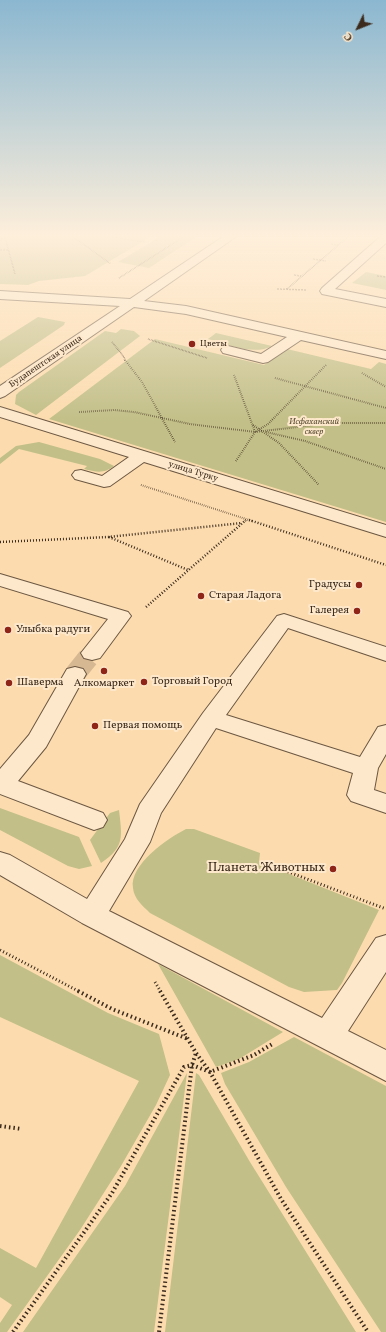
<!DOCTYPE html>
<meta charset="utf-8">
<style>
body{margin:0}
#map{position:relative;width:386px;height:1332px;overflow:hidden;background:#fcdcaf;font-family:Vollkorn,serif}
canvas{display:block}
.north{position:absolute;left:338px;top:8px;width:40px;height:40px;-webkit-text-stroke:3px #fde8cb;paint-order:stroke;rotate:227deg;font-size:11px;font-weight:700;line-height:16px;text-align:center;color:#3c2b1d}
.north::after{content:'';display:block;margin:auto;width:14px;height:18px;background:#3c2b1d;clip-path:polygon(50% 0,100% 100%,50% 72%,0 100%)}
</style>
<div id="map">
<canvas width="386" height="1332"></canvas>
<div class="north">С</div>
</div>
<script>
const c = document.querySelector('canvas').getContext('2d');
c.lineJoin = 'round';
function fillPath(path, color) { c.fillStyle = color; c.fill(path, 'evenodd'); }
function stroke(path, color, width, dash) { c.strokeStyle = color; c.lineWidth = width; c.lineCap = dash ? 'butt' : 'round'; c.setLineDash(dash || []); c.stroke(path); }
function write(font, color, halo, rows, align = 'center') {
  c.font = font + ' Vollkorn,serif'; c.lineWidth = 4; c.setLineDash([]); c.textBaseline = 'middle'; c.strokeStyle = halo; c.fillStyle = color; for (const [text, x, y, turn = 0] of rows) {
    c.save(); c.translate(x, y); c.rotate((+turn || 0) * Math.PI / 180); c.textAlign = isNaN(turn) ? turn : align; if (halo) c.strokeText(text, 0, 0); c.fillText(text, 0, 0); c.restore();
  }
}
fillPath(new Path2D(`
 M0 236H152L85 276 39 281 28 285 0 284Z
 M161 236H198L149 268 118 262Z
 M366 272 386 276V290L352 283Z
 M38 317 65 322 64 325 0 368V341Z
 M121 329 134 331 140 336 36 415 15 404 16 395 19 392 105 331 116 333Z
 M216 333 272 346C254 356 227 344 208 339Z
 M155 339 264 365 287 349 371 369 379 362 386 364V522L49 419Z
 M39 442 100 459 114 466C104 474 96 472 84 469L87 466 19 449 0 464V458L16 446Z
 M0 808 79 837 92 866 79 869 68 866 0 830Z
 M119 810C122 837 125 847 101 863L90 840 110 813Z
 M186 829H194L260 853 259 862 379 910 342 983 337 990 304 992 289 987 150 913C143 906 134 899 133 888 129 865 168 838 186 829Z
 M0 955 108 1013 159 1034 170 1075 156 1105 121 1166 80 1230 7 1332H0V1323L12 1305 0 1297V1248L36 1268 139 1081 0 1017Z
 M158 964 283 1032 239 1059 216 1067Z
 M294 1037 386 1086V1332H381L286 1187 225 1084 221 1073 249 1062Z
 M187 1073 154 1332H23L125 1186Z
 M196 1073 199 1075 250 1162 356 1332H165Z`), '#c2bf88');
stroke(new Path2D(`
 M75 674 92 653`), '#d6b992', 21, [21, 10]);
const minor = new Path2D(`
 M224 236H237L144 301 186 306 386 351V359L301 340 268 362 263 363 223 353 221 350 223 347 228 346 261 354 287 337 186 314 134 307 5 396 0 398V386L120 306 0 299V291L130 299Z
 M381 236H386V243L335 289 386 299V307L322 294 320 291 322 288Z
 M0 407 386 525V537L144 462 110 486 104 487 75 479 72 475 75 471 81 470 102 476 129 457 0 417Z
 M0 574 128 612 131 616 100 658 92 660 84 658 81 653 108 619 0 586Z
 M284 614 386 647V661L288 628 226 715 360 757 378 727 386 725V754L378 768 374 790 386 794V813L351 801 347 795 353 773 216 728 161 813 150 842 109 911 322 1018 376 938 386 935V972L348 1031 386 1050V1081L82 923 0 875V852L10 855 87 899 125 839 140 804 203 713 277 616Z
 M75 667 83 669 86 674 46 747 18 781 103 813 107 820 103 827 94 830 0 794V769L29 735 67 669Z`);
stroke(minor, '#6c5742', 2);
stroke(new Path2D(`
 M72 236 111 264
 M103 236 146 242
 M5 237 15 274
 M0 240 9 236
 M331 244 338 245
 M0 250H9
 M313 259 326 261
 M294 275 301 276
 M377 276 386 277
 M119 278 185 236
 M277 289 307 290
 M287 289 349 236
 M148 339 207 358
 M112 342 124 357 125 361`), '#3c2b1d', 1.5, [0.5, 1]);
stroke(new Path2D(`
 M125 360 142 382 175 442
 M362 373 386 387
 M234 375 255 432
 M275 378 386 408
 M79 412 114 410 134 412 190 424 255 432 331 423H386
 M253 425 279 443 319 485
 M266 432 305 441 386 469
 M236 461 255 432 268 424 326 365
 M141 485 252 521
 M245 521 246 520`), '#3c2b1d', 2, [0.5, 1.5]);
stroke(new Path2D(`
 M249 520 386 565
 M109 537 188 570
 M0 542 108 537 242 523
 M146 607 246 520`), '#3c2b1d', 2.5, [1, 2]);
stroke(new Path2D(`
 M278 868 386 909
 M0 950 80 992
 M155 982 161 992`), '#3c2b1d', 3, [1, 2.5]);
stroke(new Path2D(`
 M78 991 112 1009 188 1039
 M160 991 196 1053 210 1072 281 1199 368 1332
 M0 1126 22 1129
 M13 1332 112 1193 184 1067 192 1065 210 1072 254 1055 274 1043
 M159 1332 192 1065 196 1053`), '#3c2b1d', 4, [1.5, 3]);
fillPath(minor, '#fde8cb');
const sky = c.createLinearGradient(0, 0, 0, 422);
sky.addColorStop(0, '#8bb7d0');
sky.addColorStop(0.56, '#feefdb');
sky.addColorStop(1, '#feefdb00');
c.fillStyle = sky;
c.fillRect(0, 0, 386, 422);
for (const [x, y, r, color] of [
 [192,344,4,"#8f2418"],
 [359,585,4,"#8f2418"],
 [201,596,4,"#8f2418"],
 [357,611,4,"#8f2418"],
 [8,630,4,"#8f2418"],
 [104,671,4,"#8f2418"],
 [144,682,4,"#8f2418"],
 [9,683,4,"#8f2418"],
 [95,726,4,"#8f2418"],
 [333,869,4,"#8f2418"]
]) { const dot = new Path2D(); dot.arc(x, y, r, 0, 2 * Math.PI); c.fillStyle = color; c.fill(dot); stroke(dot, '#fde8cb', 1.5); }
write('9px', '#3c2b1d', '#fde8cb', [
 ["Цветы",200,344]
], 'left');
write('9px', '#3c2b1d', '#fde8cb', [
 ["Будапештская улица",46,362,-34],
 ["улица Турку",193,472,17]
]);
write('italic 9px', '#5e5038', '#fde8cb', [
 ["Исфаханский",314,422],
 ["сквер",314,432]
]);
write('11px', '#3c2b1d', '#fde8cb', [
 ["Градусы",351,585,"right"],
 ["Старая Ладога",209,596],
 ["Галерея",349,611,"right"],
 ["Улыбка радуги",16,630],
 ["Торговый Город",152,682],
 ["Шаверма",17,683],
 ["Алкомаркет",104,684,"center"],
 ["Первая помощь",103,726]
], 'left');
write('13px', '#3c2b1d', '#fde8cb', [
 ["Планета Животных",325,869]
], 'right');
</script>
